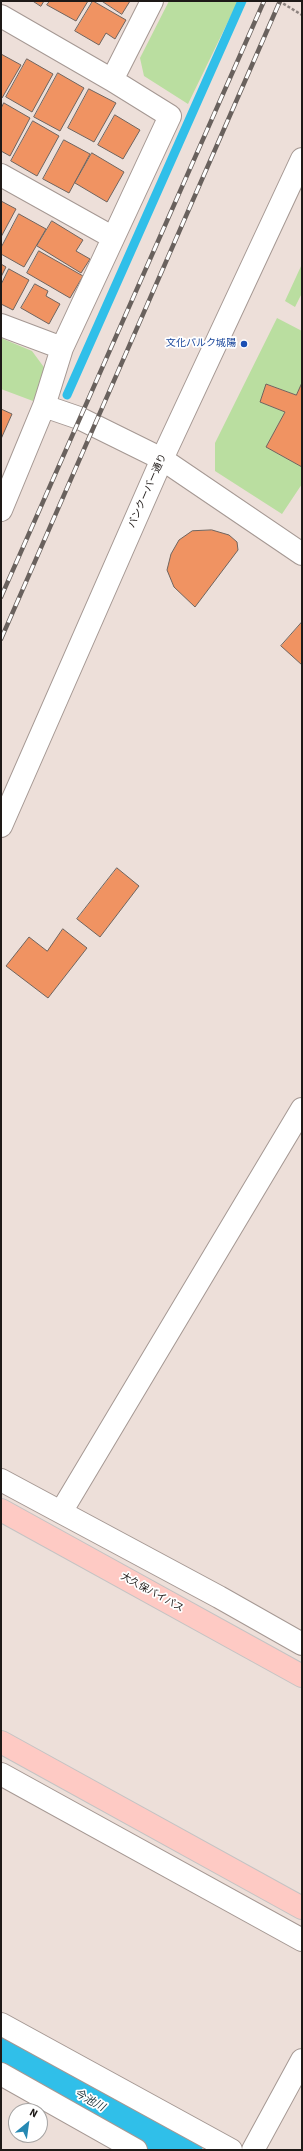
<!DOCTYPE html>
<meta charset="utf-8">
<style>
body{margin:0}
#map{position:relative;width:303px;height:2151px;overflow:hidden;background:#eddfd9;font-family:"Source Sans 3",sans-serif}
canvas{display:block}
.frame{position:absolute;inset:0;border:2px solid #1e1917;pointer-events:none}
.north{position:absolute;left:8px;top:2103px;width:40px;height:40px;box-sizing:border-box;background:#fff;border:1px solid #a5a3a2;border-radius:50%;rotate:29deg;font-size:11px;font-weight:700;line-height:16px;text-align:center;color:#1e1917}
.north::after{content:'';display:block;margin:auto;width:14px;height:18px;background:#2689b3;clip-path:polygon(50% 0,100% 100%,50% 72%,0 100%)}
</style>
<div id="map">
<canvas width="303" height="2151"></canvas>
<div class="frame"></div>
<div class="north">N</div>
</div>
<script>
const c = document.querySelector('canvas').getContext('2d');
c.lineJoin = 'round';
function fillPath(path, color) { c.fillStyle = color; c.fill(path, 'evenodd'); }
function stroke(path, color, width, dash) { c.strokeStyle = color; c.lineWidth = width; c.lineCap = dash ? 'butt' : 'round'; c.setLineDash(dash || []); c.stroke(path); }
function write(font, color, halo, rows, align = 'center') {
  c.font = font + ' "Source Sans 3","Noto Sans JP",sans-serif'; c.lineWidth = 3.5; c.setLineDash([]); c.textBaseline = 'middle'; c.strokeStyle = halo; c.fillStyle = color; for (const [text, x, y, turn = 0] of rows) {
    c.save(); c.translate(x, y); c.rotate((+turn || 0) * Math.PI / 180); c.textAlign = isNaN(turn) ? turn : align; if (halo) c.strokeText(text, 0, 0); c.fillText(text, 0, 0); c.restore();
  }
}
fillPath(new Path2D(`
 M169 1H238L188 104 144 76 140 58Z
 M302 264V293L295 307 285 301Z
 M277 318 302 331V383L296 395 267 384 260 402 285 412 266 447 302 467V484L282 514 215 471V443Z
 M1 338 32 351 46 370 33 401 1 389Z`), '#badea0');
stroke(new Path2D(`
 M67 395 242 1`), '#30bfe9', 9);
stroke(new Path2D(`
 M1 2053 176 2150`), '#30bfe9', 53);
const building = new Path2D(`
 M33 1H44L41 6Z
 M50 1H88L76 21 47 5Z
 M93 1 126 20 115 39 106 33 99 45 75 31Z
 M102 1H130L122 14Z
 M1 54 21 65 2 98H1Z
 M27 59 53 74 32 112 6 97Z
 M58 73 84 88 60 131 34 117Z
 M89 89 116 103 94 142 68 128Z
 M4 103 30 118 10 156 1 151V109Z
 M115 115 140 130 123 159 98 145Z
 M33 121 59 136 37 176 11 161Z
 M64 140 90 154 69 193 43 179Z
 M92 153 124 172 107 202 75 183Z
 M1 201 16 209 1 237Z
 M19 214 46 229 24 267 1 254V248Z
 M52 221 83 240 76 251 90 259 81 273 37 246Z
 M39 251 83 276 70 298 27 273Z
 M1 264 6 267 1 277Z
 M9 269 29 280 13 310 1 304V285Z
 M35 284 48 291 46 296 60 304 49 324 21 308Z
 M302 383V467L266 447 285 412 260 402 266 384 296 395Z
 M1 409 12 414 1 439Z
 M212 530 229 535 237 542 238 550 195 607 174 587 167 570 171 554 179 540 192 531Z
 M302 622V665L281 646Z
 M117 868 139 886 100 937 77 919Z
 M63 929 87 948 48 998 6 966 29 937 47 951Z`);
fillPath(building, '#f09362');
stroke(building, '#6f645e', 1);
const minor = new Path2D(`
 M1 16 112 80
 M1 175 112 237
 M1 325 62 348
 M44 406 79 418 162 459 302 554
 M1 510 44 406 62 348 170 116 112 80 152 1
 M1 1480 219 1597 302 1644
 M61 1512 302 1109
 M1 1774 302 1940
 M1 2024 231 2150
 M1 2074 136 2150
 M253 2150 302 2060`);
const tertiary = new Path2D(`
 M1 826 162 459 302 159`);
const trunk = new Path2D(`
 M1 1510 302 1676
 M1 1742 302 1908`);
stroke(minor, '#a59893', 24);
stroke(tertiary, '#a59893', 24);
stroke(trunk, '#c4c3c3', 24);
stroke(new Path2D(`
 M279 1 302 15`), '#8d837f', 2.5, [3, 2]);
stroke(minor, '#fff', 22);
stroke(tertiary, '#fff', 22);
stroke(trunk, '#fecac4', 22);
const rail = new Path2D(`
 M1 597 264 1
 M1 639 280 1`);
stroke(rail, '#69615d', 4.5);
stroke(rail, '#fff', 3, [9]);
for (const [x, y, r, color] of [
 [244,344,4,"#1a4fb4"]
]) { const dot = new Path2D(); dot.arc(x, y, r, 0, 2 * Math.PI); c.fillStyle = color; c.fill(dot); stroke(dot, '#fff', 1.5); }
write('10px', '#164399', '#fff', [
 ["文化パルク城陽",236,344]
], 'right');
write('10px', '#1e1917', '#fff', [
 ["バンクーバー通り",148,491,-66],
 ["大久保バイパス",152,1593,29]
]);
write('italic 11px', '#1c333b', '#fff', [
 ["今池川",89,2101,29]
]);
</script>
